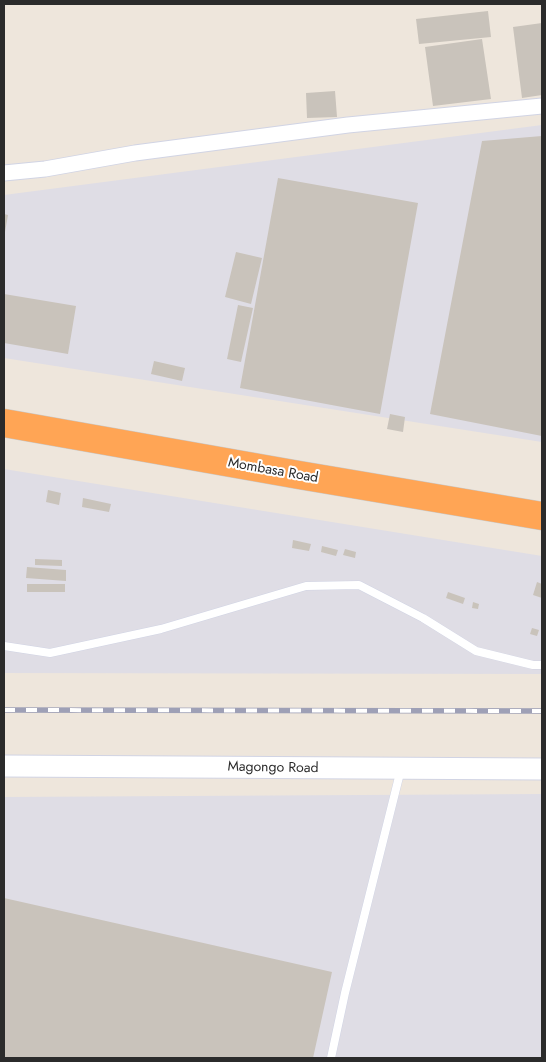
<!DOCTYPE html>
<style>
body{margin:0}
#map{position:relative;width:546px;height:1062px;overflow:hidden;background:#eee6dc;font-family:Jost,sans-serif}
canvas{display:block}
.frame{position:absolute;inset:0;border:5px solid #2b2b2b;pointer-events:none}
</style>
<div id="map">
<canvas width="546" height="1062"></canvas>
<div class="frame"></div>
</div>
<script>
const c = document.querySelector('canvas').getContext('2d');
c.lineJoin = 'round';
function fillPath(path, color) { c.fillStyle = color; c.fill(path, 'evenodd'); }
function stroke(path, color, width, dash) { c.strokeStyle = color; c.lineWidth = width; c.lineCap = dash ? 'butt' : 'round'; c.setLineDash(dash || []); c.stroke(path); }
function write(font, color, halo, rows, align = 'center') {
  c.font = font + ' Jost,sans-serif'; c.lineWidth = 4; c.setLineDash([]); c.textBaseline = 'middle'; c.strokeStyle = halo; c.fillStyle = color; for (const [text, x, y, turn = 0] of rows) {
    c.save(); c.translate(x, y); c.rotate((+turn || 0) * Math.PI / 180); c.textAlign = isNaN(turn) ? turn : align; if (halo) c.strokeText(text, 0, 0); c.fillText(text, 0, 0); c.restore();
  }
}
fillPath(new Path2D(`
 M542 125V442L4 358V195Z
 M4 469 542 556V674L4 673Z
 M542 794V1058H4V797Z`), '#dfdde5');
fillPath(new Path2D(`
 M488 11 491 37 419 44 416 19Z
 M542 23V95L522 98 513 27Z
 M482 39 491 99 433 106 425 47Z
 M335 91 337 117 307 118 306 93Z
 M542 136V436L430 414 482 141Z
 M278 178 418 203 380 414 240 388Z
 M4 214 8 215 5 232H4Z
 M236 252 262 258 251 304 225 297Z
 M4 294 76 306 68 354 4 343Z
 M238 305 253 308 241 362 227 359Z
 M154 361 185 368 182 381 151 374Z
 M390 414 405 417 403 432 387 429Z
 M48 490 61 493 59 505 46 502Z
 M83 498 111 504 109 512 82 507Z
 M293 540 311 544 309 551 292 548Z
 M322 546 338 550 336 556 321 552Z
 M345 549 356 552 355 558 343 555Z
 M35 559 62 560V566L35 565Z
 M27 567 66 570V581L26 578Z
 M537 582 542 584V598L533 595Z
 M27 584H65V592H27Z
 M448 592 465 598 463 604 446 598Z
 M473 602 479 604 478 609 472 608Z
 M532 628 539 630 537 636 530 634Z
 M4 898 332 972 313 1058H4Z`), '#c9c3bb');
const lane = new Path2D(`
 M4 646 50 653 161 629 306 586 359 585 423 618 476 651 533 665H542
 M331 1058 345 993 401 769`);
const street = new Path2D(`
 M4 173 45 169 135 153 348 125 542 106`);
const secondary = new Path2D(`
 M4 766 542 769`);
const highway = new Path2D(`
 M4 423 299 475 542 516`);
stroke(lane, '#d1d4e4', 9);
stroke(street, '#d1d4e4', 17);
stroke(secondary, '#d1d4e4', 23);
stroke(highway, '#c8c8c8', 29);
stroke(lane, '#fff', 8);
stroke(street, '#fff', 15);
stroke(secondary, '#fff', 21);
stroke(highway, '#ffa555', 28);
const rail = new Path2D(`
 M4 710 542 711`);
stroke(rail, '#9ea0b6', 5.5);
stroke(rail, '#fff', 4, [11]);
write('14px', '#2b2b2b', '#fff', [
 ["Mombasa Road",273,471,10],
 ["Magongo Road",273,768,1]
]);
</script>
